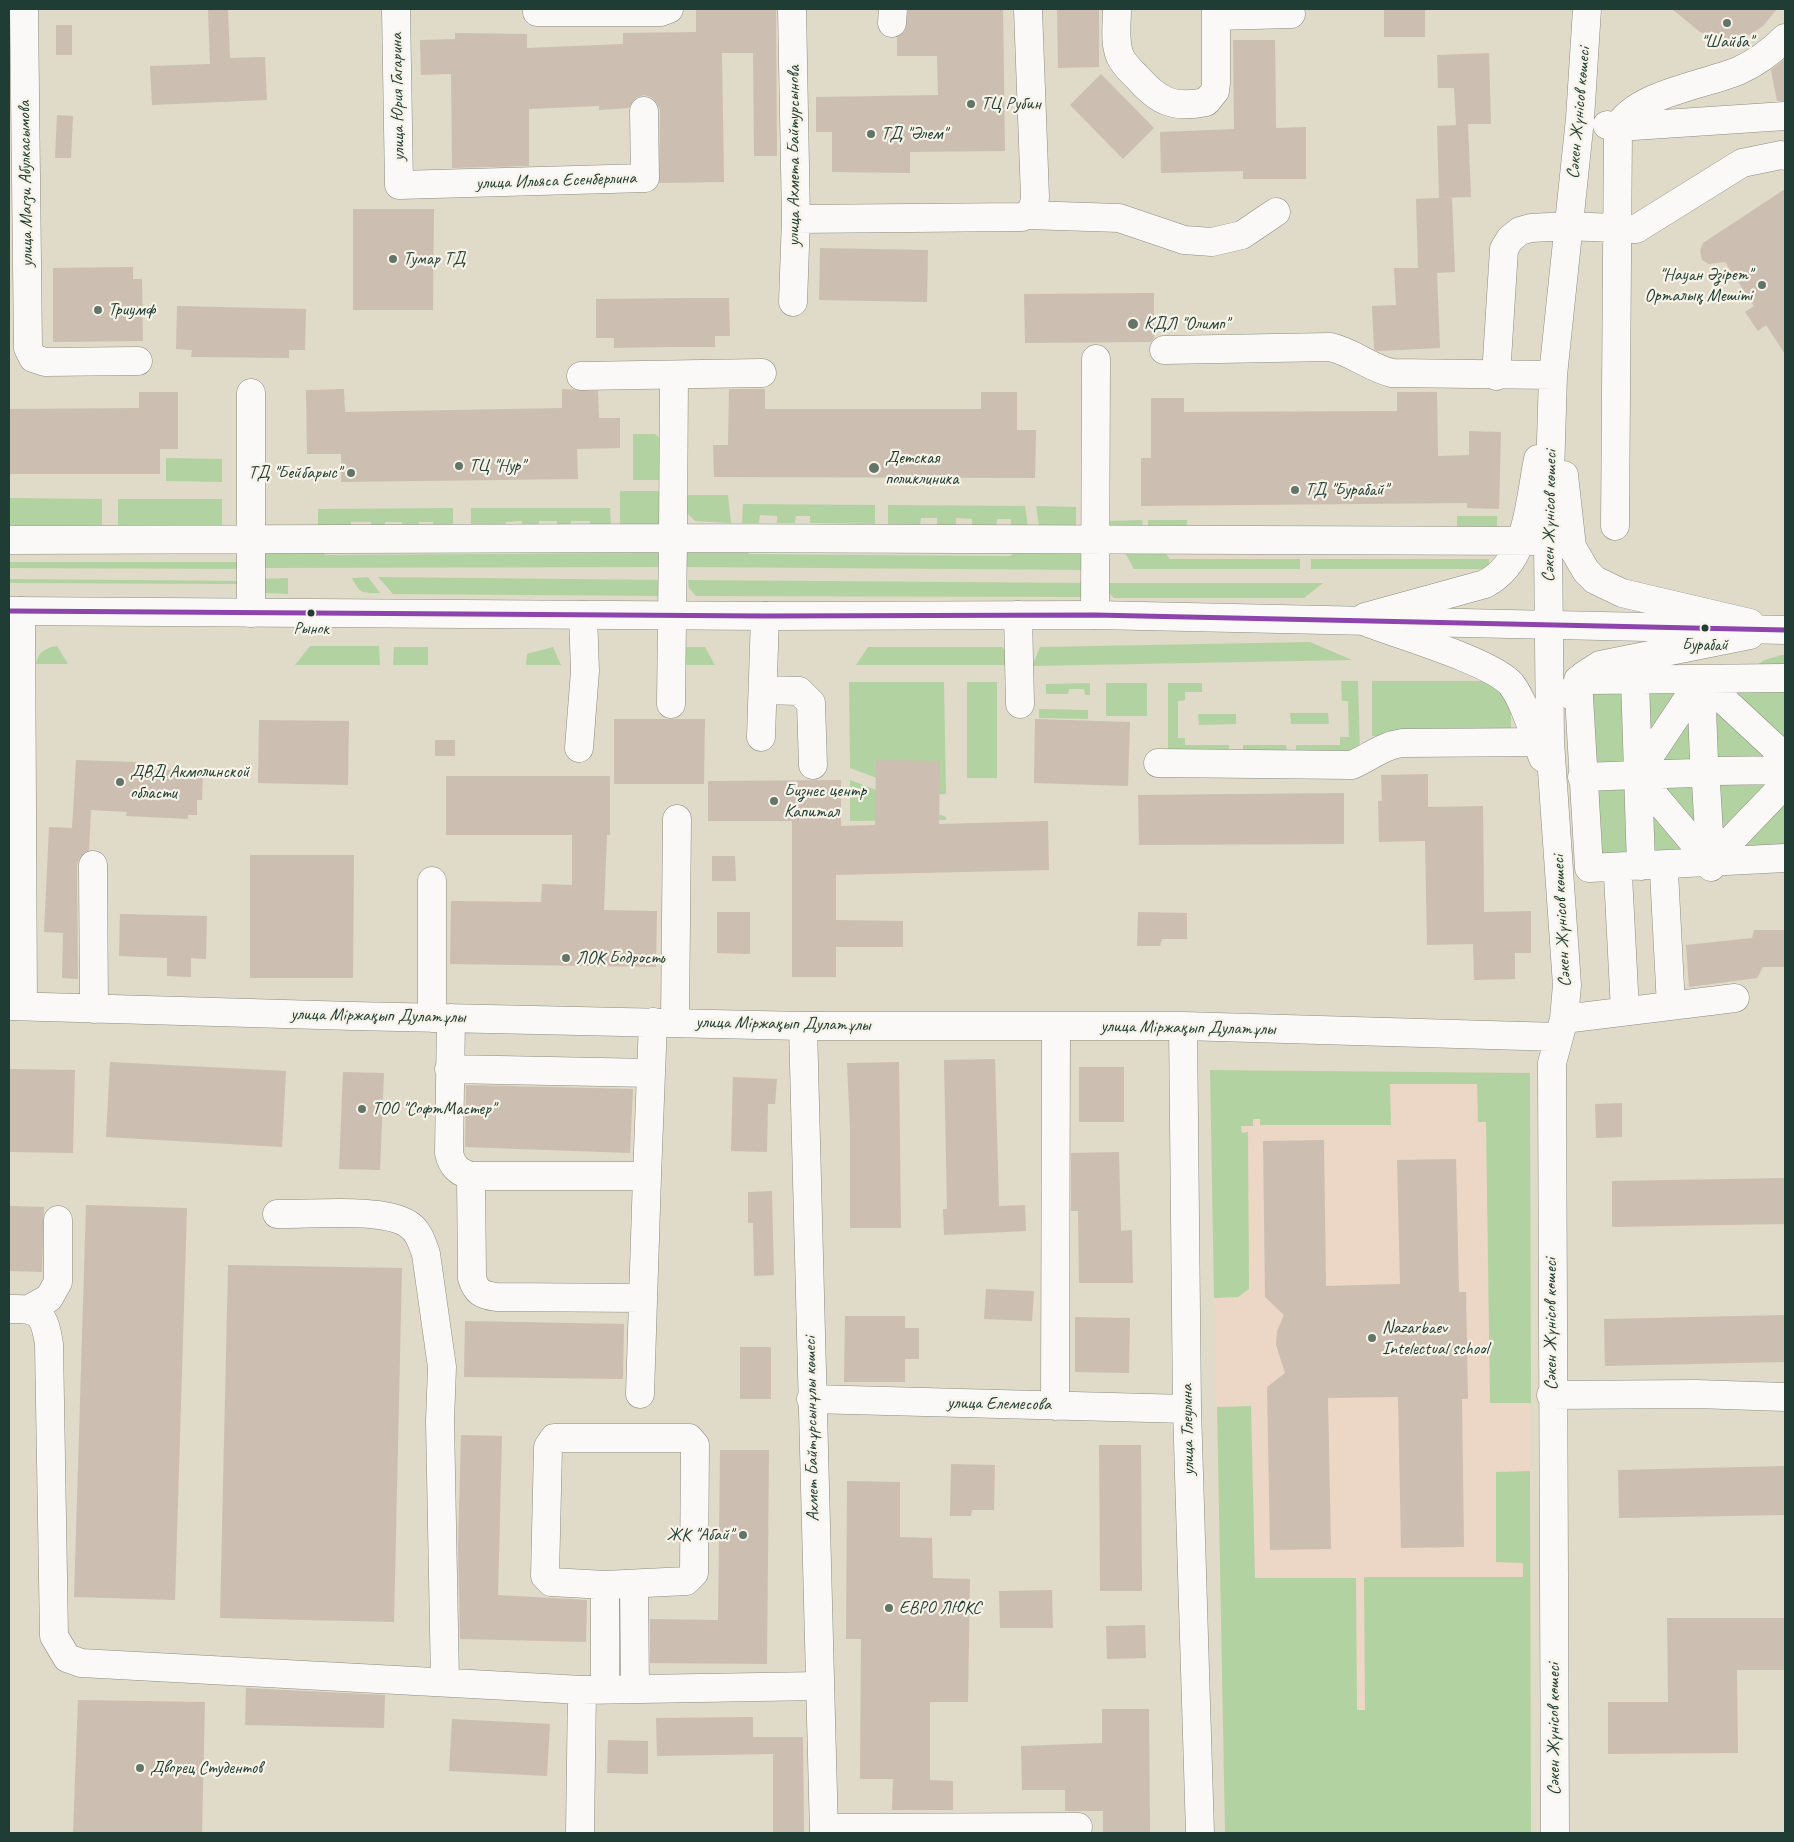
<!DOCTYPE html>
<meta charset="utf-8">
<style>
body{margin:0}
#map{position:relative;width:1794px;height:1842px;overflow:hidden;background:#e0dac8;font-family:Caveat,sans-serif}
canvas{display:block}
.frame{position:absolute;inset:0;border:10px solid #1f3d34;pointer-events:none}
</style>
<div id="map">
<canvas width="1794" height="1842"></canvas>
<div class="frame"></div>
</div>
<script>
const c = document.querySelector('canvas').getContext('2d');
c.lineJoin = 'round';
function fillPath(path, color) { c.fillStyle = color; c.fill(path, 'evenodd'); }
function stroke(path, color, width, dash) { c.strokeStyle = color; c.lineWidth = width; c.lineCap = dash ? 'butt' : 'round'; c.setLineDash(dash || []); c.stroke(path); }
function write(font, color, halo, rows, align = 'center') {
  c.font = font + ' Caveat,sans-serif'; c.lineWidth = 4.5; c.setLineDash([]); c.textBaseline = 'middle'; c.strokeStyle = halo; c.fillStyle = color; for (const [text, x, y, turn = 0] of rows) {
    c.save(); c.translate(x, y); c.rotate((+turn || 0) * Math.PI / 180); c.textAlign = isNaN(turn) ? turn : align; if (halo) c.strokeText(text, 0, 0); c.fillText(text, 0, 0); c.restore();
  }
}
fillPath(new Path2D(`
 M1210 1070 1530 1073 1531 1833H1225Z`), '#ecd6c6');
fillPath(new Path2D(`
 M633 434H655L662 440 664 480H633Z
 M166 458 222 459V482L166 481Z
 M620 491H664L661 524 655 528H620Z
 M685 495H728L731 523 695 521 687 513Z
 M9 498 102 499V525H9Z
 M118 499H222V525H118Z
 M743 504 875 505V524L810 523V516H796L795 523H777V516L760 515 759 523H742Z
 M888 505 1025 506 1028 526 1011 525V519H997L996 525H972V519L956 518V525H937V518H921L920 525 888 524Z
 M1036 506 1076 507V526H1039Z
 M453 508V528H433V522H419L418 528H402V522H385V528H371V522H351V529H318V509Z
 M471 508H610L611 528H590V521H571L570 528H557V521H539V528H522V521L506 522V528H471Z
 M1457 516H1497V527L1457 528Z
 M1142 520 1143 530H1109V521Z
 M1148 520H1187V529L1148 530Z
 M260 543H319L325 555 633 553 643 543 664 554V567L260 568Z
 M693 543H741L749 554 1010 556 1025 546H1081L1090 570 685 567V552Z
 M1120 544 1159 545 1170 559H1300V569H1134Z
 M1311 559H1489V569H1311Z
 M9 562H238L241 569 9 568Z
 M368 577 380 593C362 593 360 594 352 578Z
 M378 577 665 580V587L658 596 393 594Z
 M288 578V594L263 593 260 579Z
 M9 579 243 581 239 584 9 583Z
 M688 580 1090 583 1082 597 696 596 689 588Z
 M1107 583H1323L1304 598H1114L1108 592Z
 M1310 642 1352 660 1032 666 1040 647Z
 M57 646 68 664H36C38 652 45 648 57 646Z
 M310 646H379L380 665H295Z
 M394 647H428V665H393Z
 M553 647 561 665H526L527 654Z
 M685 647H705L715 665H677Z
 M868 647H1002L1008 655 1009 665H856Z
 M1782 655H1785V668L1757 665 1764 660Z
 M1341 681H1358L1360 754 1296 755V745H1340V737H1349L1348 701H1342Z
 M1372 681H1511V736H1372Z
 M1710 681H1785V750Z
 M849 682H944L946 794 922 795 850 768Z
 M967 682H997V778H967Z
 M1630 682 1633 769 1586 770 1583 690Z
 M1641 682H1695L1641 759Z
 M1090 683V695H1085L1084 689H1069L1068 694H1046V684Z
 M1106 683H1147V716H1106Z
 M1168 683H1202V692H1185V700L1178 701V738H1185V745H1229V754H1168Z
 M1697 695 1696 758 1647 768Z
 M1706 695 1781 762 1715 758Z
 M1039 709 1088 710V719L1039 718Z
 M1290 713H1328L1329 724H1291Z
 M1198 714H1236V724L1199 725Z
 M1243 745H1286L1287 754 1243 755Z
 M1780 778 1714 850 1717 784Z
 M850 780 946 817V820L850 821Z
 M1691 780 1705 849 1647 782Z
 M1633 783 1638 860 1593 862 1588 786Z
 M1644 791 1701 856 1648 858Z
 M1785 792V853L1722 856Z
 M1210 1070 1530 1073 1531 1403H1490L1486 1122H1478L1477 1084H1390L1391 1125H1260V1119H1253V1126H1241L1242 1133 1248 1132 1249 1289 1238 1297 1214 1298Z
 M1251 1406 1255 1578H1356L1357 1710H1365L1364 1577H1523V1563L1496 1562V1472L1530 1471 1531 1833H1225L1217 1407Z`), '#b3d2a1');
fillPath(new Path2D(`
 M208 9H228L230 58 265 57 267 100 152 105 150 66 210 64Z
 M696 9H776L777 156H754L753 53H722L724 182 659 183 660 110 657 103 651 97 644 95 636 98 629 108 599 110V106L529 109V166L452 168 451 74 421 75 420 40 455 39V33L527 34V48L623 44V33L696 32Z
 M908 9H1003L1005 151 910 152V173L832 172V132H816V97L938 95 937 56H897V37L905 31Z
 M1057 9H1099V67L1058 68Z
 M1384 9H1425V37H1384Z
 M1672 9H1777L1763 26 1749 35 1732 39 1715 38 1700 32Z
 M56 25H72V55H56Z
 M1233 40H1275L1276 128 1306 127V179H1243V171L1161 173 1160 132 1234 129Z
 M1489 53 1491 124H1468L1471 197 1441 198H1452L1455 272 1437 273 1440 348 1377 351 1374 349 1372 306 1396 305 1394 268H1418L1416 199 1439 198 1437 126 1459 125H1456L1454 88H1438L1437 55Z
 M1785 59V101H1777L1771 70Z
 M1101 74 1154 128 1123 159 1070 105Z
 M57 115 73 116 71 158H55Z
 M1785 189V354L1766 325 1758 331 1745 312 1754 306 1725 262 1709 264 1702 260 1700 251 1703 243Z
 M353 209H434L433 310H353Z
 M820 248 928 250 927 302 819 300Z
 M133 267V279H142L143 341 53 342V268Z
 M1154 293V338L1151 342 1025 343 1024 294Z
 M690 298H729L730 336H715V347H670L614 348V338H596V299Z
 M177 306 306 309 305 350H289V358L191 357 192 350 176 349Z
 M344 389 345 412 562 408V389L598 391 599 418H620V448L577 449 578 479 341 482V454H307L306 390Z
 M729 389H765V409H981V392H1017V430H1036L1035 478 714 477 713 445H728Z
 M139 392H178V449H160V474H9V409L139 408Z
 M1397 392H1437L1438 456 1469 455V431L1501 432 1499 509 1467 508V503L1141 506V458H1151V398H1184V412L1397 411Z
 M614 719H705L704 784H614Z
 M1035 719 1130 722 1128 786 1034 783Z
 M259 720 349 721 348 785 258 783Z
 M435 740H455V756H435Z
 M76 760 136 762 135 768 203 771 202 800H197V815H188V819L126 816 127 812 91 810 89 851 80 857 77 865 78 979 62 978 63 933 44 932 49 827 72 828Z
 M876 760 940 761 939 824 1048 821 1049 870 836 875V920L903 921V947H836V977H792V821H708V781L841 780V826L875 825Z
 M1428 774V807L1483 806 1484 912 1531 911V953H1515V979L1474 980 1473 944 1427 945 1425 841 1379 842 1378 801H1382L1381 775Z
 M446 776H610V835H607L604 910 657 911 656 967 450 964 451 901 541 902 542 884 572 885V835H446Z
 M1344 793V844L1139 845 1138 795Z
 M250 855H354L353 978H250Z
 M712 856H735L736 881H712Z
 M717 912H750V954L717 953Z
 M1138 912 1187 913V939H1162L1160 946H1137Z
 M120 914 207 916 206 959 191 958V977L167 976V958L119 956Z
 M1754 930H1785V967H1763L1757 978 1689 987 1686 945 1752 938Z
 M995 1059 999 1206 1025 1205 1026 1231 944 1235 943 1209H947L944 1060Z
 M110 1062 286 1071 282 1147 106 1137Z
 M899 1062 901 1228H850V1129L847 1063Z
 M1079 1067H1124V1122H1079Z
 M9 1069 75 1070 73 1153 9 1152Z
 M343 1072 384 1073 380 1170 339 1169Z
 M733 1077 777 1079 775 1104H768L767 1152 731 1151Z
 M466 1085 633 1089 630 1153 465 1147Z
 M1622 1103V1137L1596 1138 1595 1104Z
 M1324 1140 1326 1286 1400 1284 1397 1160 1456 1159 1459 1292H1466L1468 1399H1462L1464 1547 1401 1548 1398 1397 1328 1398 1331 1549 1270 1550 1267 1387 1285 1373 1276 1345 1277 1331 1284 1315 1265 1297 1263 1141Z
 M1119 1152 1121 1231 1132 1230 1133 1283H1079L1078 1211H1071V1153Z
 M1785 1178V1224L1612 1227V1181Z
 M772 1191 774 1275 754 1276 753 1223H748V1192Z
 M86 1205 187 1208 175 1600 74 1597Z
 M9 1206 44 1207 42 1272 9 1271Z
 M228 1265 402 1268 394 1622 220 1618Z
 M986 1289 1034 1291 1032 1321 984 1319Z
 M1785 1315V1362L1605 1366 1604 1319Z
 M845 1316H905V1328H919V1359H905V1382H844Z
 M1075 1317 1130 1318 1129 1373 1075 1372Z
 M465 1321 624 1324 623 1379 464 1377Z
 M740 1347H771V1399H740Z
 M461 1435 502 1436 498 1595 587 1600 586 1642 460 1639 458 1545Z
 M1099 1445H1141L1142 1591H1100Z
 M720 1450H769L767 1664 650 1663V1619L718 1620Z
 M951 1464 995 1465 994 1510H972L971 1516H950Z
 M1785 1466V1515L1619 1518 1618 1470Z
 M847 1481 900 1482V1537L932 1538 933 1578 970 1579 968 1702H930V1780L953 1781V1810H892L893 1779H860L861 1639H846Z
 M1052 1590 1053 1628H1000L999 1591Z
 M1667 1618H1785V1670H1737L1738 1753 1608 1754V1702H1668Z
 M1145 1625 1146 1658 1107 1659 1106 1626Z
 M246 1688 385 1695 384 1728 245 1725Z
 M78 1700 205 1702 202 1833H73Z
 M1102 1709H1149L1150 1833H1103V1811H1065V1790H1022L1021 1746 1102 1743Z
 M753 1717V1737H803L804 1833H773V1754L657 1756 656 1718Z
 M452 1719 550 1724 547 1776 449 1771Z
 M608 1740 648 1741V1774L607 1773Z`), '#ccbeb1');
const minor = new Path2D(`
 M24 9 28 348 33 358 45 362 138 361
 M396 9 399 185 645 178 644 111
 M792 9 796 219 793 302
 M1117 9C1117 23 1114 42 1120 56 1123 64 1131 71 1137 77 1158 101 1173 109 1206 102L1215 91 1216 83V9
 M537 12H661L669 9
 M1216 16 1291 14
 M892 23 893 9
 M1607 125 1618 127 1785 116
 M1028 215 1119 218 1184 240 1212 242 1242 235 1276 212
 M796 219 1022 217C1032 213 1034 207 1035 197L1028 9
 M1164 350 1330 347C1353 352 1370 368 1392 373L1553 375
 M674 375 673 538 1548 541
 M581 376 762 373
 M1496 376 1504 249 1510 239 1520 231 1531 228 1568 226 1636 229 1742 163 1781 155 1785 156
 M1564 475 1572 547 1586 571 1595 580 1622 593 1750 623
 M1615 526 1618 127C1636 94 1704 85 1738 71 1756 63 1771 52 1785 38
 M9 540 673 538 671 704
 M21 611 23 1006
 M251 613V393
 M1018 615 1020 704
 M1095 615 1096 359
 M1365 617 1485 584C1529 561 1529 502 1538 459
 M1368 623C1400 635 1492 662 1511 684 1525 702 1534 736 1543 758
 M1635 679 1641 866
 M1701 679 1704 762
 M1578 680 1589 868 1785 858
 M1589 680 1785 678
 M763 690 799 691 811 703 813 765
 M1570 695 1583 676 1600 665 1750 635
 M761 737 765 616
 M579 748 585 671 583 615
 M1785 757 1701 679 1637 775 1710 862 1785 784
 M1158 763 1352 765C1370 757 1382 746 1402 743L1550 742
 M1716 771 1785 770
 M1582 777 1694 773
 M1706 783 1711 867
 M93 865 94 1009
 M1664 872 1671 1006
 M1618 875 1625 1011
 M432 881V1018
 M9 1006 353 1016 803 1026H1183L1558 1037
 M451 1018 449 1153C452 1166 458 1172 471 1176H647L653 1022
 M1564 1019 1735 998
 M675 1023 677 819
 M803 1026 824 1833
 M1183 1026 1187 1409 1200 1833
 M449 1069 651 1073
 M471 1176 472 1278C476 1292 482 1295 496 1297L643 1298
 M277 1214C310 1215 382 1207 408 1224 419 1231 422 1243 426 1254L442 1367 440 1421 445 1681
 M31 1308 49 1298 58 1282V1220
 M9 1309C39 1308 44 1313 49 1344L54 1636 67 1658 81 1663 582 1690 819 1686
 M640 1394 647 1176
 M1551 1395 1696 1394 1785 1397
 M811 1399 1187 1409
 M1055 1406 1056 1026
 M605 1585 551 1582 545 1576 548 1447 554 1438H689L695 1445 694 1573 686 1581 605 1585V1689
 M634 1585 635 1689
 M824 1828 1078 1827
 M580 1833 582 1690
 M1555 1833 1552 1063 1564 1019 1567 985 1550 742 1548 541 1553 375 1580 119 1587 9`);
const highway = new Path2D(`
 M9 611 765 616 1095 615 1785 630`);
stroke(minor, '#8b8c82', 29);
stroke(highway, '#8b8c82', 29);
stroke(minor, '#faf9f7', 28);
stroke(highway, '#faf9f7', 28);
stroke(new Path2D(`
 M9 611 765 616 1095 615 1785 630`), '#8e44ad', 5);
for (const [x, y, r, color] of [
 [1727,23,5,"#637468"],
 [971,104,5,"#637468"],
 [871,134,5,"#637468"],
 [393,259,5,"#637468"],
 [1762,285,5,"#637468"],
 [98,310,5,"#637468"],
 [1133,324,6,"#637468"],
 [459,466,5,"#637468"],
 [874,468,6,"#637468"],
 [351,473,5,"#637468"],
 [1295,490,5,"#637468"],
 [311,613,4.5,"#1f3d34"],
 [1705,628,4.5,"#1f3d34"],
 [120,782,5,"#637468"],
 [774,801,5,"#637468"],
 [566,958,5,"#637468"],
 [362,1109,5,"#637468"],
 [1372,1338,5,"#637468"],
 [743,1535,5,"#637468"],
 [889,1608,5,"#637468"],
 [140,1768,5,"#637468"]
]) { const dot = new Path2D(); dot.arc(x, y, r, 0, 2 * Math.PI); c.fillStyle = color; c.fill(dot); stroke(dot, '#f7f3e8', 2); }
write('17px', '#1f3d34', '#f7f3e8', [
 ["Рынок",311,630],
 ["Бурабай",1705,646]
]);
write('18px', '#1f3d34', '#f7f3e8', [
 ["\"Шайба\"",1727,42,"center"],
 ["ТЦ Рубин",981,104],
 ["ТД \"Әлем\"",881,134],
 ["Тумар ТД",403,259],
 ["\"Науан Әзірет\"",1752,275,"right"],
 ["Орталық Мешіті",1752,296,"right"],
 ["Триумф",108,310],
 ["КДЛ \"Олимп\"",1144,324],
 ["Детская",885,458],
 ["поликлиника",885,479],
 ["ТЦ \"Нур\"",469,466],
 ["ТД \"Бейбарыс\"",341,473,"right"],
 ["ТД \"Бурабай\"",1305,490],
 ["ДВД Акмолинской",130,772],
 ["области",130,793],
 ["Бизнес центр",784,791],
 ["Капитал",784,812],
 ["ЛОК Бодрость",576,958],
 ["ТОО \"СофтМастер\"",372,1109],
 ["Nazarbaev",1382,1328],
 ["Intelectual school",1382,1349],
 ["ЖК \"Абай\"",733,1535,"right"],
 ["ЕВРО ЛЮКС",899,1608],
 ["Дворец Студентов",150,1768]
], 'left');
write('18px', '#1f3d34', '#f7f3e8', [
 ["улица Юрия Гагарина",398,97,-91],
 ["Сәкен Жүнісов көшесі",1579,113,-85],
 ["улица Ахмета Байтурсынова",794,156,-90],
 ["улица Ильяса Есенберлина",556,181,-2],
 ["улица Магзи Абулкасымова",26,184,-91],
 ["Сәкен Жүнісов көшесі",1550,516,-89],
 ["Сәкен Жүнісов көшесі",1562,921,-93],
 ["улица Міржақып Дулатұлы",378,1016,1],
 ["улица Міржақып Дулатұлы",783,1024,1],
 ["улица Міржақып Дулатұлы",1188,1028,1],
 ["Сәкен Жүнісов көшесі",1551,1324,-90],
 ["улица Елемесова",999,1404,1],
 ["Ахмет Байтұрсынұлы көшесі",812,1429,-91],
 ["улица Тлеулина",1188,1430,-91],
 ["Сәкен Жүнісов көшесі",1554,1729,-90]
]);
</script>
